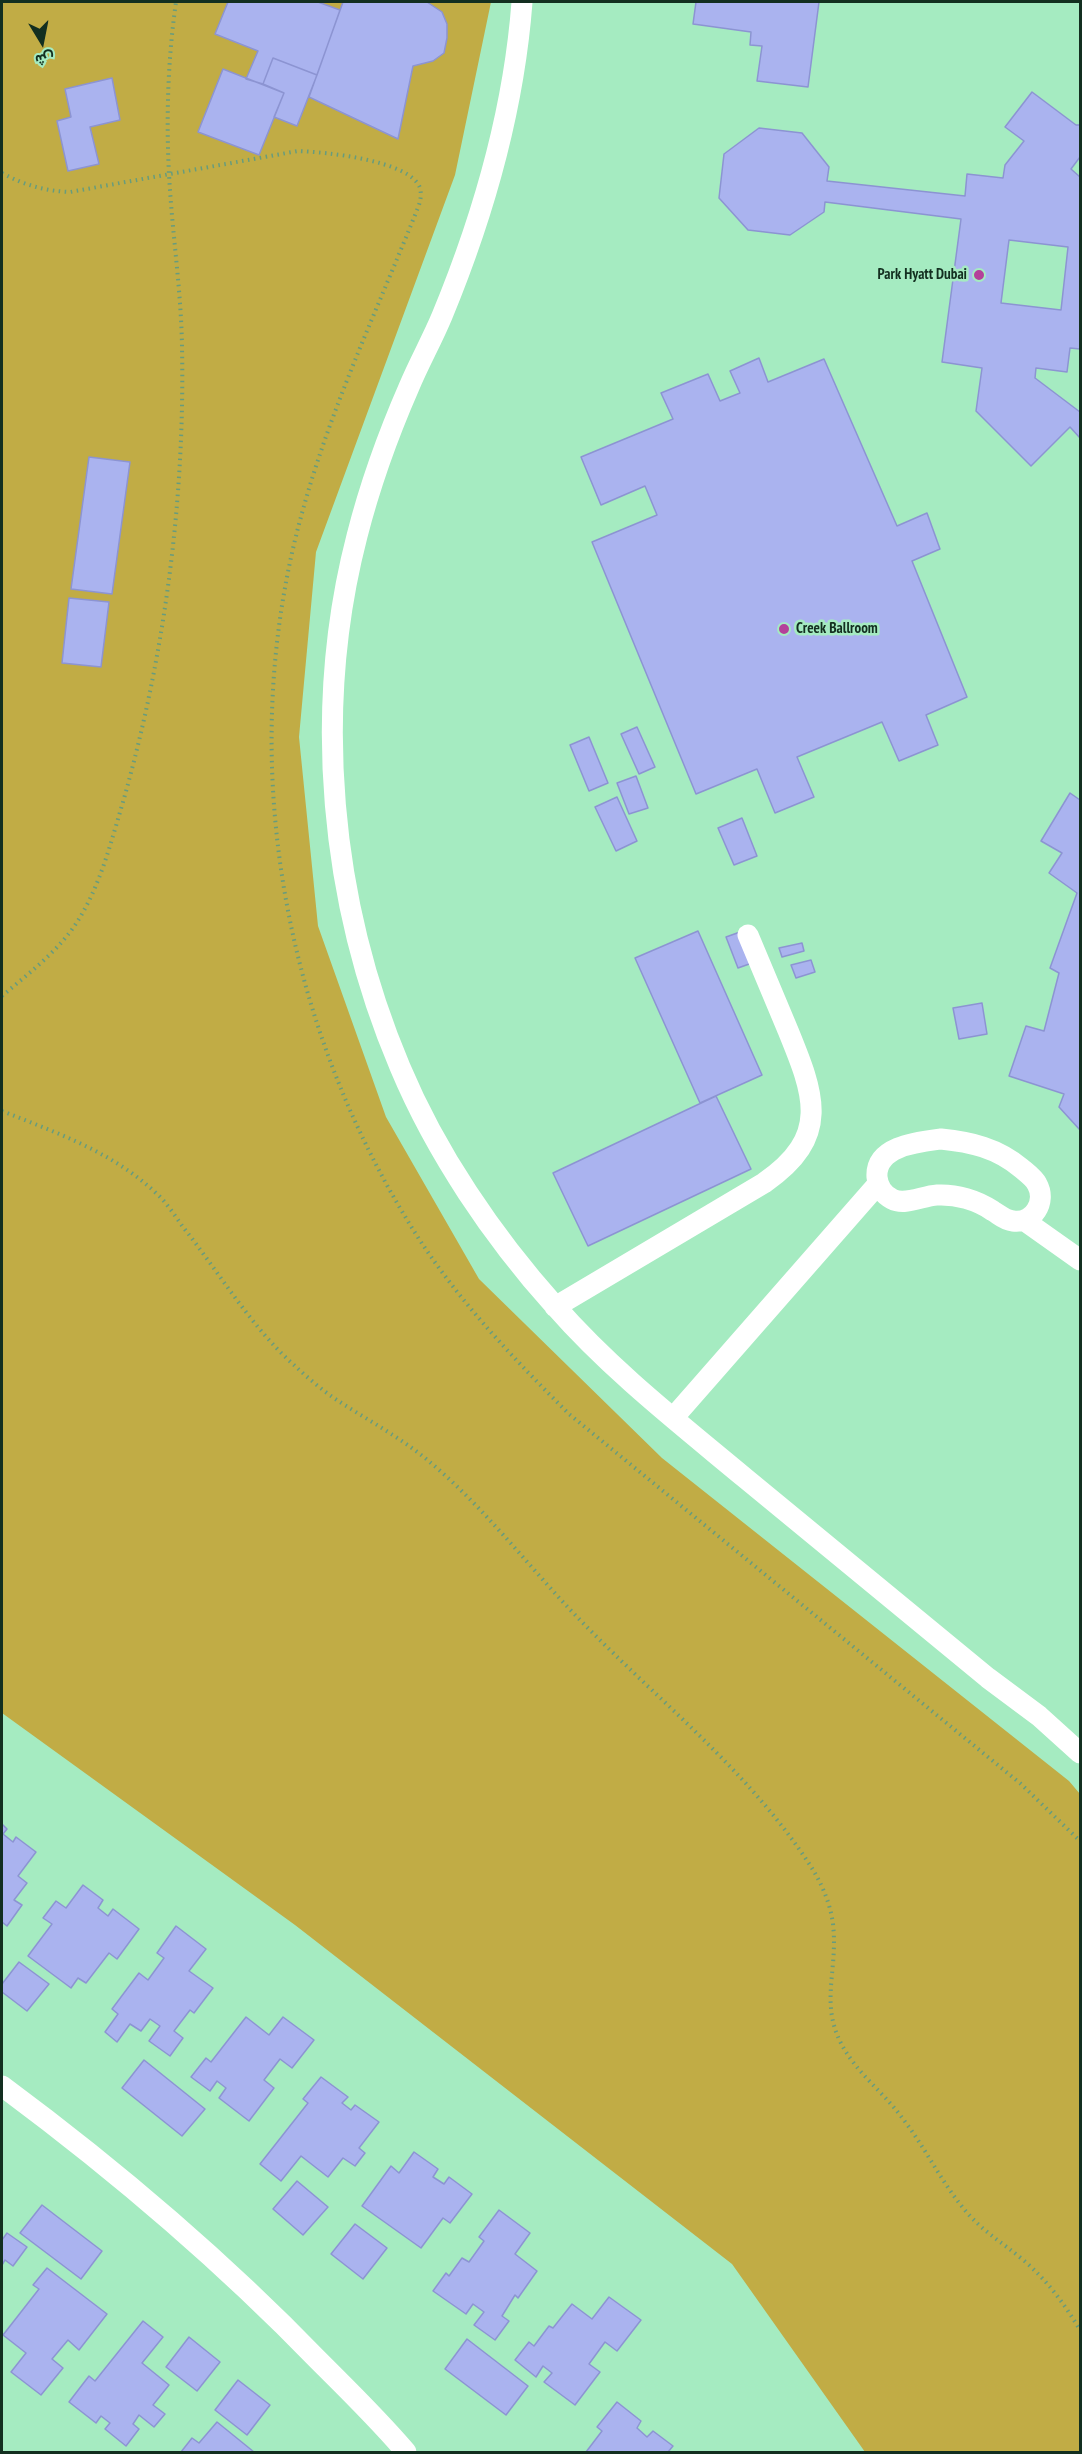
<!DOCTYPE html>
<meta charset="utf-8">
<style>
body{margin:0}
#map{position:relative;width:1082px;height:2454px;overflow:hidden;background:#a5ebc1;font-family:"PT Sans Narrow",Vazirmatn,sans-serif}
canvas{display:block}
.frame{position:absolute;inset:0;border:3px solid #132f20;pointer-events:none}
.north{position:absolute;left:12px;top:12px;width:60px;height:60px;-webkit-text-stroke:4px #a5ebc1;paint-order:stroke;rotate:170deg;font-size:16px;font-weight:700;line-height:24px;text-align:center;color:#132f20}
.north::after{content:'';display:block;margin:auto;width:21px;height:27px;background:#132f20;clip-path:polygon(50% 0,100% 100%,50% 72%,0 100%)}
</style>
<div id="map">
<canvas width="1082" height="2454"></canvas>
<div class="frame"></div>
<div class="north">ش</div>
</div>
<script>
const c = document.querySelector('canvas').getContext('2d');
c.lineJoin = 'round';
function fillPath(path, color) { c.fillStyle = color; c.fill(path, 'evenodd'); }
function stroke(path, color, width, dash) { c.strokeStyle = color; c.lineWidth = width; c.lineCap = dash ? 'butt' : 'round'; c.setLineDash(dash || []); c.stroke(path); }
function write(font, color, halo, rows, align = 'center') {
  c.font = font + ' "PT Sans Narrow",sans-serif'; c.lineWidth = 5; c.setLineDash([]); c.textBaseline = 'middle'; c.strokeStyle = halo; c.fillStyle = color; for (const [text, x, y, turn = 0] of rows) {
    c.save(); c.translate(x, y); c.rotate((+turn || 0) * Math.PI / 180); c.textAlign = isNaN(turn) ? turn : align; if (halo) c.strokeText(text, 0, 0); c.fillText(text, 0, 0); c.restore();
  }
}
fillPath(new Path2D(`
 M2 2H491L455 175 316 552 299 737 318 926 386 1117 479 1279 662 1458 1069 1781 1080 1794V2452H865L732 2264 295 1925 2 1713Z`), '#c1ac45');
const building = new Path2D(`
 M228 2H318L340 10 317 75 273 58 263 84 246 79 258 51 215 34Z
 M343 2H427L442 12 447 24V38L444 53 433 61 413 66 398 139 309 97Z
 M696 2H819L808 87 757 81 762 46 750 45 751 32 693 24Z
 M273 58 317 75 297 126 274 117 284 93 263 84Z
 M223 69 284 93 259 155 198 132Z
 M112 78 120 120 90 127 99 164 68 171 57 121 71 117 65 89Z
 M1032 92 1076 125H1080V157L1071 169 1080 177V349L1070 348 1067 372 1036 368 1035 378 1080 412V438L1070 427 1031 466 976 411 982 368 942 362 961 219 825 202 824 212 790 235 748 230 719 198 724 154 759 128 802 133 829 167 827 181 965 196 967 174 1003 178 1005 165 1024 141 1005 127ZM1009 240 1068 247 1061 310 1001 303Z
 M759 358 768 382 824 359 897 526 927 513 940 549 912 561 967 697 926 715 938 745 899 761 882 722 797 757 814 797 775 813 757 769 696 794 592 542 657 515 645 486 601 505 581 457 673 419 661 393 708 374 720 401 740 393 730 371Z
 M89 457 130 462 112 594 71 589Z
 M69 598 109 602 101 667 62 663Z
 M637 727 655 767 639 774 621 734Z
 M589 737 608 783 589 791 570 745Z
 M636 776 648 808 629 814 617 783Z
 M1070 793 1080 800V1130L1059 1107 1064 1094 1009 1076 1026 1026 1044 1031 1059 973 1050 968 1077 893 1049 873 1062 853 1041 841Z
 M617 797 637 841 616 851 595 807Z
 M742 818 757 856 734 865 718 828Z
 M698 931 762 1075 700 1103 635 958Z
 M740 932 752 963 738 968 726 937Z
 M802 943 804 951 782 957 779 948Z
 M811 960 815 972 796 978 791 965Z
 M982 1003 987 1034 959 1039 953 1008Z
 M716 1096 751 1169 588 1246 553 1173Z
 M2 1824 7 1829 3 1834 13 1842 16 1837 36 1852 18 1876 27 1883 14 1900 22 1905 7 1926 2 1922Z
 M83 1885 103 1900 98 1908 108 1916 113 1909 139 1929 117 1959 109 1953 86 1983 78 1978 71 1988 28 1956 52 1924 43 1918 56 1901 66 1908Z
 M176 1926 206 1949 189 1971 213 1988 194 2013 190 2010 174 2031 183 2038 170 2056 149 2041 160 2026 150 2019 141 2031 130 2024 117 2042 105 2032 118 2014 112 2009 139 1973 148 1980 164 1958 157 1953Z
 M19 1962 49 1984 27 2011 2 1992V1984Z
 M246 2017 269 2035 283 2017 314 2040 292 2068 280 2059 264 2080 274 2088 249 2121 219 2098 226 2088 217 2081 210 2091 191 2077 206 2058 211 2062Z
 M144 2060 205 2109 182 2136 122 2088Z
 M321 2077 348 2097 342 2103 351 2110 355 2105 379 2122 359 2148 365 2153 355 2166 343 2158 328 2177 301 2156 281 2181 260 2164 308 2103 303 2099Z
 M414 2152 438 2169 433 2177 444 2184 449 2177 472 2194 450 2223 443 2218 421 2248 362 2206 391 2166 399 2173Z
 M297 2181 328 2207 303 2235 273 2209Z
 M42 2205 102 2251 81 2279 20 2233Z
 M499 2210 530 2233 515 2254 537 2271 518 2298 515 2295 502 2316 509 2321 495 2340 474 2325 484 2312 473 2304 466 2314 433 2291 446 2273 449 2276 462 2258 469 2262 484 2241 479 2237Z
 M355 2224 387 2248 363 2279 331 2254Z
 M7 2233 27 2247 13 2266 5 2260 2 2265V2240Z
 M47 2268 107 2314 79 2350 68 2340 52 2359 63 2368 41 2395 11 2372 26 2353 3 2335 39 2289 33 2285Z
 M609 2297 641 2320 617 2351 605 2342 589 2364 600 2372 575 2405 544 2382 552 2373 543 2366 536 2377 515 2360 529 2342 534 2346 549 2326 553 2328 572 2304 592 2319Z
 M143 2321 163 2337 142 2363 169 2385 153 2405 165 2414 154 2427 139 2415 133 2424 139 2429 126 2446 105 2429 110 2423 101 2416 96 2423 69 2402 89 2376 95 2381Z
 M189 2337 220 2362 197 2391 166 2367Z
 M467 2339 528 2386 506 2415 445 2369Z
 M238 2380 270 2405 247 2435 215 2410Z
 M617 2402 641 2421 637 2428 647 2437 653 2431 673 2446 668 2452H586L602 2431 597 2427Z
 M217 2422 254 2452H181L192 2438 199 2443Z`);
fillPath(building, '#aab3ef');
stroke(building, '#8c94d2', 1.5);
stroke(new Path2D(`
 M2 173C24 185 45 191 70 192L298 151C324 152 410 160 420 188 422 196 420 203 417 210 378 308 332 405 304 506 235 746 279 1011 409 1223 452 1294 510 1355 569 1414L1021 1784 1080 1841
 M2 996C29 973 60 950 79 919 101 883 111 842 123 802 165 654 185 499 182 346 181 288 172 232 169 174 166 117 168 58 176 2
 M2 1111C57 1133 113 1152 157 1194 167 1203 175 1216 183 1227 218 1271 252 1328 294 1365 308 1378 324 1392 340 1402 371 1422 403 1439 431 1463 487 1510 531 1570 582 1622 659 1701 746 1769 808 1862 820 1880 830 1901 833 1924 839 1977 814 2011 853 2062 868 2082 888 2098 903 2119 927 2150 943 2186 970 2216 988 2235 1003 2243 1022 2259 1046 2279 1064 2303 1080 2330`), '#679c7d', 4, [1.5, 4.5]);
stroke(new Path2D(`
 M522 2C514 108 483 217 442 316 432 340 419 363 409 387 388 435 370 485 357 536 312 710 330 902 400 1067 436 1153 493 1237 555 1306 611 1370 679 1423 745 1478 826 1545 907 1611 988 1678L1039 1716 1080 1753
 M941 1139C971 1142 997 1148 1021 1168 1027 1173 1034 1178 1037 1184 1047 1202 1033 1224 1013 1221 1004 1220 1000 1215 993 1211 977 1200 956 1194 937 1195 922 1196 905 1206 892 1199 884 1195 878 1187 877 1177 875 1146 918 1142 941 1139Z
 M1025 1221 1080 1260
 M555 1307 764 1183C832 1136 814 1094 787 1028 774 997 761 966 748 935
 M673 1418 878 1184
 M2 2086C114 2169 221 2260 318 2360 348 2390 379 2420 406 2452`), '#fff', 21);
for (const [x, y, r, color] of [
 [979,275,6,"#b4419a"],
 [784,629,6,"#b4419a"]
]) { const dot = new Path2D(); dot.arc(x, y, r, 0, 2 * Math.PI); c.fillStyle = color; c.fill(dot); stroke(dot, '#a5ebc1', 2); }
write('bold 15px', '#132f20', '#a5ebc1', [
 ["Park Hyatt Dubai",967,275],
 ["Creek Ballroom",796,629,"left"]
], 'right');
</script>
